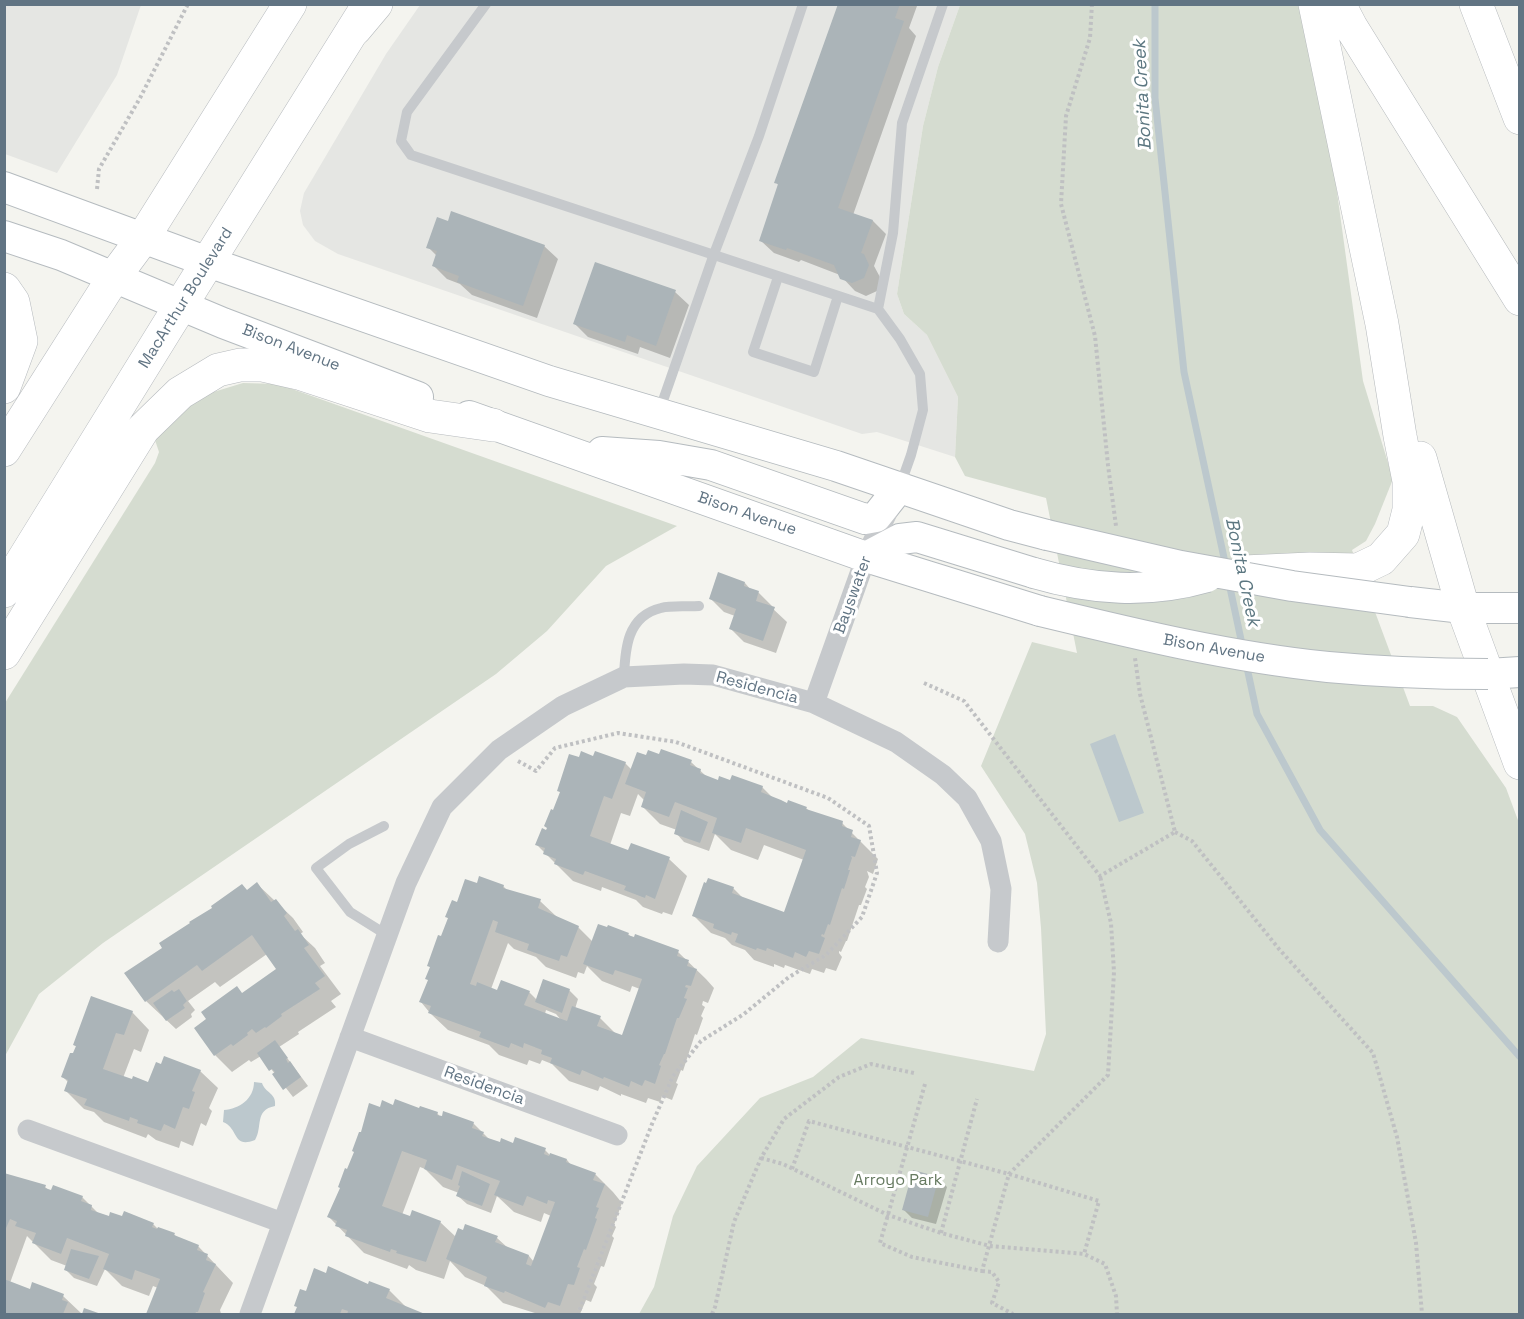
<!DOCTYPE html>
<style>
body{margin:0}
#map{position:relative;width:1524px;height:1319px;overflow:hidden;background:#f4f4ef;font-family:"Space Grotesk",sans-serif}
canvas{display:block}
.frame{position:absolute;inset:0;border:6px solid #617483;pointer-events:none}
</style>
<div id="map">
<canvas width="1524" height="1319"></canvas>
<div class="frame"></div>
</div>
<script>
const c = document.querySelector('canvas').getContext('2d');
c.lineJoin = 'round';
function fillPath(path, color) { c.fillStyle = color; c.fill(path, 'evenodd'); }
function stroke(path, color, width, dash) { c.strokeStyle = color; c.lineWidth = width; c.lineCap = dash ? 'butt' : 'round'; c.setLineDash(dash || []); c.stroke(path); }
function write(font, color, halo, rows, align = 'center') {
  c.font = font + ' "Space Grotesk",sans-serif'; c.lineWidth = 6; c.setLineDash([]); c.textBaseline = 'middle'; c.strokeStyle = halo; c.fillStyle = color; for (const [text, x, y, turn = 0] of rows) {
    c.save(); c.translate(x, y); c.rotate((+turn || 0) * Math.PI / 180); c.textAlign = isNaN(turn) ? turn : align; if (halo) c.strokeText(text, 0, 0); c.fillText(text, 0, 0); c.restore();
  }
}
fillPath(new Path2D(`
 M5 4 141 5 117 75 57 173 5 154Z
 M420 5H960L938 67 923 126 897 294 904 314 927 335 958 397 955 457 877 432 862 434 338 254 315 241 303 225 300 211 304 193 386 54Z`), '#e5e6e3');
fillPath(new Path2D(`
 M960 5H1300L1329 134 1363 381 1393 479 1375 524 1366 541 1352 550 1410 706H1433L1457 717 1506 788 1519 823V1314H639L654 1287 673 1216 697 1166 760 1098 813 1077 861 1038 1034 1071 1046 1034 1041 928 1037 883 1025 834 981 766 1032 642 1077 653 1046 498 965 476 955 457 958 397 927 335 904 314 897 294 923 126 938 67Z
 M243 383 278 384 677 526 606 566 547 631 496 674 103 943 39 994 5 1056V703L155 463 159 452 155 440 197 397Z`), '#d5dcd0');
fillPath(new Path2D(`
 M1115 734 1144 813 1119 822 1090 744Z
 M254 1082 262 1083C265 1093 277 1093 275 1106 254 1110 263 1127 255 1140 232 1149 239 1128 223 1122L224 1110C239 1109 254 1099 254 1082Z`), '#bcc8cd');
fillPath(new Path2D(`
 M839 4H916L917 6 909 28 916 36 853 215 873 221 886 234 874 266 881 279 877 291 866 296 855 291 840 275 801 260 799 262 774 253 760 240 779 186 776 182Z
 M544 246 558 259 537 318 472 295 460 284 447 279 434 266 437 256 428 247Z
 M596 264 675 292 689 305 670 358 640 347 638 354 588 337 575 324Z
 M745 583 751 590 758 592 772 606 771 607 787 622 776 653 744 642 731 629 735 616 724 612 711 599Z
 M594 758 625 763 632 770 691 762 707 777 718 781 762 787 773 798 787 805 806 808 810 812 842 823 878 859 873 874 867 871 869 877 865 887 867 889 861 905H859L847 941H846L841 952 839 951V953L842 957 836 971 826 968 824 973 812 969 810 974 785 965 784 968 774 964V967L754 960 745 950 732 945 725 938 711 933 694 916 733 888 744 899 785 913 804 860 764 845 758 860 731 850 715 834 709 851 684 842 676 833 677 830 660 824 643 807 645 801 638 794 630 816 621 813 610 845 629 852 669 859 687 876 672 915 663 912 662 914 643 907 636 900 602 887 601 891 573 881 537 845 547 832 554 812 580 759Z
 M257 884 293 918 303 932 300 934 315 948 325 963 320 966 341 994 331 1001 336 1007 298 1032 299 1034 279 1047 308 1086 293 1097 261 1056 251 1062 249 1060 232 1072 215 1055 243 994 278 969 267 954 220 987 215 982 188 1001 195 1010 191 1014 192 1017 176 1029 146 1001 247 891Z
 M477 885 503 886 508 891 540 901 558 918 578 927 593 942 628 934 632 938 678 952 706 979 714 988 708 1003 703 1001 702 1005 705 1007 701 1016 703 1018 697 1035 695 1034 683 1071 681 1070 676 1083 678 1084 672 1100 662 1096 660 1102 648 1098 646 1103 621 1094V1096L600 1086 598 1091 569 1081 552 1064 542 1060 540 1064 529 1060 527 1065 499 1055 489 1045 448 1030 430 1013 421 1002 429 980 431 968 429 966 449 919 447 917ZM508 943 514 949 536 957 546 967 576 978 578 972 584 974 587 966 602 981 630 992 632 986 640 989 623 1037 618 1036 600 1018 575 1009 578 999 569 990 537 1000 529 992H498L491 989ZM546 1010 556 1014 562 1021 545 1014Z
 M132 1012 149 1030 141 1052 134 1049 123 1078 149 1083 200 1071 218 1088 209 1108 212 1111 206 1126 201 1123 193 1146 181 1141 179 1148 156 1140 148 1134 146 1138 104 1122 94 1112 84 1109 66 1091 69 1083 63 1077 77 1047 74 1045Z
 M394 1107 437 1113 442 1119 473 1123 490 1140 501 1144 545 1150 551 1156 567 1160 572 1166 595 1174 613 1192 622 1203 614 1225 616 1227 612 1236 614 1238 604 1267 601 1266 594 1284 597 1287 591 1302 586 1300 580 1314H538L503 1303 486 1286 465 1277 450 1261 444 1279 416 1270 409 1265 407 1269 364 1253 329 1217 362 1134 380 1108ZM420 1167 425 1169 443 1187 459 1193 458 1196 467 1204 491 1213 497 1196 514 1212 541 1222 544 1213 551 1216 534 1262 529 1256 508 1248 497 1238 456 1237 440 1222 402 1215Z
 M4 1174 45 1187 50 1191 82 1197 100 1215 153 1224 157 1228 174 1234 178 1239 198 1246 233 1283 220 1310 221 1314H148L158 1288 153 1286 149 1296 122 1286 105 1269 97 1286 74 1278 66 1270 67 1266 51 1260 27 1236 10 1283 30 1290 63 1296 82 1314H4Z
 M938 1178 947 1187 936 1224 912 1218 903 1209Z
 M369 1286 389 1290 407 1308 422 1314H296L307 1292Z`), '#0003');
stroke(new Path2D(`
 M1155 4V98L1184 372 1226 567
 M1229 583 1243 649
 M1246 663 1257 714 1320 830 1520 1057`), '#bcc8cd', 7);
fillPath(new Path2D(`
 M838 4H900L895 18 904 21 838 208 873 220 861 253 864 254 869 265 864 278 852 283 840 279 834 265 787 248 786 250 759 241 778 184 774 183Z
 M451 211 545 245 523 306 457 282 459 276 432 266 437 251 426 248 437 217 448 221Z
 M595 262 676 290 656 346 627 335 625 342 573 324Z
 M718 572 745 582 744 586 759 591 756 601 775 607 763 641 729 629 736 609 709 599Z
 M661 749 692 760 690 765 701 769 700 773 718 780 719 776 730 780 732 775 763 786 761 792 781 800 787 803 788 800 807 807 806 809 843 821 842 826 853 830 851 837 861 840 855 857 851 856 852 858 848 870H850L844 889 842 888 830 925 828 924 824 935 822 934 821 936 825 938 819 954 809 951 806 957 795 952 793 958 767 948 766 951 757 948 756 950 735 942 738 934 732 932 731 935 713 928 714 924 692 916 704 882 706 883 708 878 734 887 732 893 784 912 806 850 746 828 741 843 712 833 717 818 675 802 669 817 641 807 646 792 625 784 637 752 646 755 648 750 659 754Z
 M581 751 593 756 595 751 626 762 612 799 604 796 590 836 628 850 631 843 670 857 655 899 646 895 645 898 624 890 626 886 585 871 583 875 554 864 556 859 543 854 545 848 535 845 542 828 546 830 547 828 544 826 551 809 553 810 560 792 557 791 569 754 579 757Z
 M681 810 708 822 700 843 674 834Z
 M479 876 504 885 503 888 541 899 538 908 579 926 567 957 561 955 559 961 527 950 529 944 495 932 498 922 493 920 470 984 476 986 477 982 497 990 501 980 530 991 524 1005 567 1021 572 1006 601 1016 597 1026 622 1035 642 979 615 970 613 975 583 964 598 924 607 927 608 925 629 933 628 935 634 937 635 934 679 950 677 956 689 960 687 966 697 969 691 986 686 985 685 987 688 988 684 998 687 999 679 1018H677L665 1054H664L659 1065 661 1066 655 1084 645 1080 642 1086 631 1081 629 1087 604 1077 603 1079 582 1070 580 1075 550 1063 552 1058 541 1054 542 1050 524 1043 523 1048 511 1043 509 1048 479 1037 481 1032 428 1013 431 1006 419 1002 428 980 425 979 430 967 427 966 438 935 441 936 448 918 445 917 452 900 457 902 465 879 477 883Z
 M257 882 271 902 276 899 287 913 284 916 295 931 298 929 309 945 304 948 325 976 315 983 320 989 281 1014 282 1016 266 1028 265 1027 256 1033 252 1029 247 1033 248 1035 233 1046 231 1044 214 1056 194 1028 206 1019 201 1012 237 986 242 993 276 969 252 935 202 971 197 965 145 1002 124 973 162 948 159 943 190 923 189 922 212 908 211 906 242 884 247 890Z
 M543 979 570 989 562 1013 535 1002Z
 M179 989 187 1001 183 1005 185 1008 166 1021 153 1003 172 990 174 992Z
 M91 996 133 1011 124 1035 116 1033 103 1069 132 1079 133 1076 148 1082 156 1062 161 1064 164 1056 201 1070 192 1091 195 1092 189 1109 183 1107 175 1129 164 1124 161 1131 137 1123 138 1120 130 1117 129 1121 84 1105 87 1099 64 1091 68 1080 61 1077 70 1053H73L76 1046 73 1045Z
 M275 1040 288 1058 286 1059 288 1063 290 1061 301 1077 283 1090 272 1074 275 1072 272 1069 269 1071 257 1053Z
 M395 1099 419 1108 420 1106 438 1112 437 1115 442 1116 443 1111 474 1122 472 1128 484 1132 482 1136 500 1142 501 1138 513 1143 515 1137 546 1148 544 1154 549 1156 550 1153 567 1159 566 1162 596 1173 593 1180 605 1184 596 1207 599 1208 595 1218 597 1219 586 1250 584 1249 577 1267 580 1268 574 1285 568 1284 560 1306 548 1302 545 1308 505 1291 504 1293 484 1286 487 1277 446 1259 458 1228 463 1230 465 1224 498 1236 495 1242 529 1255 526 1264 531 1266 555 1202 548 1200 547 1204 527 1196 523 1206 494 1195 500 1181 457 1165 452 1180 424 1169 427 1160 402 1151 382 1206 410 1216 412 1210 441 1221 426 1262 396 1253 397 1251 391 1249 390 1252 345 1236 347 1230 335 1226 337 1221 327 1217 340 1188 338 1187 345 1168 347 1169 354 1152 352 1151 359 1132H361L369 1103 380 1107 382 1100 393 1105Z
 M913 1170 939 1177 928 1217 902 1210Z
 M462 1171 490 1184 482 1206 456 1196 460 1186 458 1185Z
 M4 1173 46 1185 45 1188 51 1190 53 1185 83 1196 81 1201 92 1205 91 1210 109 1216 110 1212 122 1216 124 1211 154 1223 152 1227 157 1229 158 1227 175 1233 174 1235 199 1245 197 1250 208 1254 206 1260 216 1264 203 1292 205 1293 198 1312H196L195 1314H146L160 1279 135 1270 132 1280 103 1269 109 1254 67 1238 61 1254 32 1243 36 1233 15 1226 17 1222 10 1219 4 1233Z
 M71 1249 99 1256 89 1279 64 1270Z
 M328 1266 368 1284 369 1281 390 1289 386 1298 425 1314H347L348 1311 342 1309 340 1314H294L297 1307 294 1306 300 1289 306 1291 314 1268 326 1273Z
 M4 1279 30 1289 32 1282 64 1294 62 1300 68 1302 63 1314H4Z
 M84 1308 101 1314H82Z`), '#abb4b8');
const secondary = new Path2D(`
 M4 187 208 262 549 381 836 466 1009 525 1047 535
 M4 236 61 255 223 323 418 397
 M469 416 866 557 1040 611
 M602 452 659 456 711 465 865 519 876 517 899 488
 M866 557 900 539 917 537 1034 573
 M1410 602 1463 608H1520
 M1488 674 1520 672`);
const primary = new Path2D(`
 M4 289 13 302 21 341 4 387
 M4 450 114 277 143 238 290 4
 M4 591 166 329 369 4
 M4 653 143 429 180 393 218 370 240 365H262L302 374 430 416 493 425`);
const motorway = new Path2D(`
 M1339 4 1351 27 1520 299
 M1476 4 1520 118
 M355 29 376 4
 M1420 458 1463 608 1520 763
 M1244 572 1310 569 1358 570 1381 559 1403 534 1409 510V481L1400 436 1382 324 1315 4`);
stroke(secondary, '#b5bbbf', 32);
stroke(primary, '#b6babe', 34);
stroke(motorway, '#b5b9bc', 34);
stroke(new Path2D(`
 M1092 4 1090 38 1066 116 1061 204 1095 336 1108 465 1116 526
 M97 189 99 169 140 98 188 4
 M924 683 964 701 1100 876 1175 832 1140 694 1135 658
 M518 761 536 771 555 748 618 733 676 742 828 798 869 826 877 873 862 917 826 955 789 977 744 1014 701 1041 673 1076 652 1124 578 1314
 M1175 832 1192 841 1279 949 1373 1053 1397 1137 1416 1243 1422 1314
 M925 1084 880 1243 912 1257 982 1271 1009 1174 1108 1075 1114 972 1111 923 1100 876
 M761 1158 783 1164 888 1215 941 1233 990 1246 1084 1254 1105 1264 1116 1296 1117 1314
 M792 1169 809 1121 1009 1174 1099 1201 1084 1254
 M941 1233 977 1099
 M982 1271 992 1272 999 1282 992 1303 1013 1314
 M712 1314 715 1307 734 1222 761 1158 784 1119 839 1077 871 1064 914 1073`), '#bfc0c2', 4, [3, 3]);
stroke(new Path2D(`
 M486 4 407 112 401 141 411 155 878 309
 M778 277 753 352 814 372 838 296
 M659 412 714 254 759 136 803 4
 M900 486 911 455 923 410 920 374 900 339 878 309 893 233 902 123 943 4
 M624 677C625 649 627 616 661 608 672 605 687 607 699 606
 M384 826 349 844 316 868 350 912 387 935`), '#c6c9cc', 10);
stroke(new Path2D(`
 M814 703 866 557 890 506
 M350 1037 617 1135
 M28 1130 283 1223
 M250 1314 406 883 442 807 499 750 563 706 624 677 684 674 713 675 814 703 896 742 943 775 967 798 991 841 1001 889 998 942`), '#c6c9cc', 21);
stroke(secondary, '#fff', 30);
stroke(primary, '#fff', 33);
stroke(motorway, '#fff', 33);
const secondaryBridge = new Path2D(`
 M1047 535 1181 566 1292 586 1410 602
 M1034 573C1092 590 1148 594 1207 577
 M1040 611C1135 634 1230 657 1328 667 1381 672 1435 674 1488 674`);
stroke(secondaryBridge, '#b5bbbf', 32, []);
stroke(secondaryBridge, '#fff', 30);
write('16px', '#617483', '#fff', [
 ["MacArthur Boulevard",186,298,-58],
 ["Bison Avenue",291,348,21],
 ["Bison Avenue",747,514,19],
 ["Bayswater",853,595,-70],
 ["Bison Avenue",1214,649,10],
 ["Residencia",757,688,15],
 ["Residencia",484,1086,20]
]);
write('16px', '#667a60', '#fff', [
 ["Arroyo Park",898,1181]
]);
write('italic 18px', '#5c7781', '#fff', [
 ["Bonita Creek",1143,95,-93],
 ["Bonita Creek",1242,572,78]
]);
</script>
